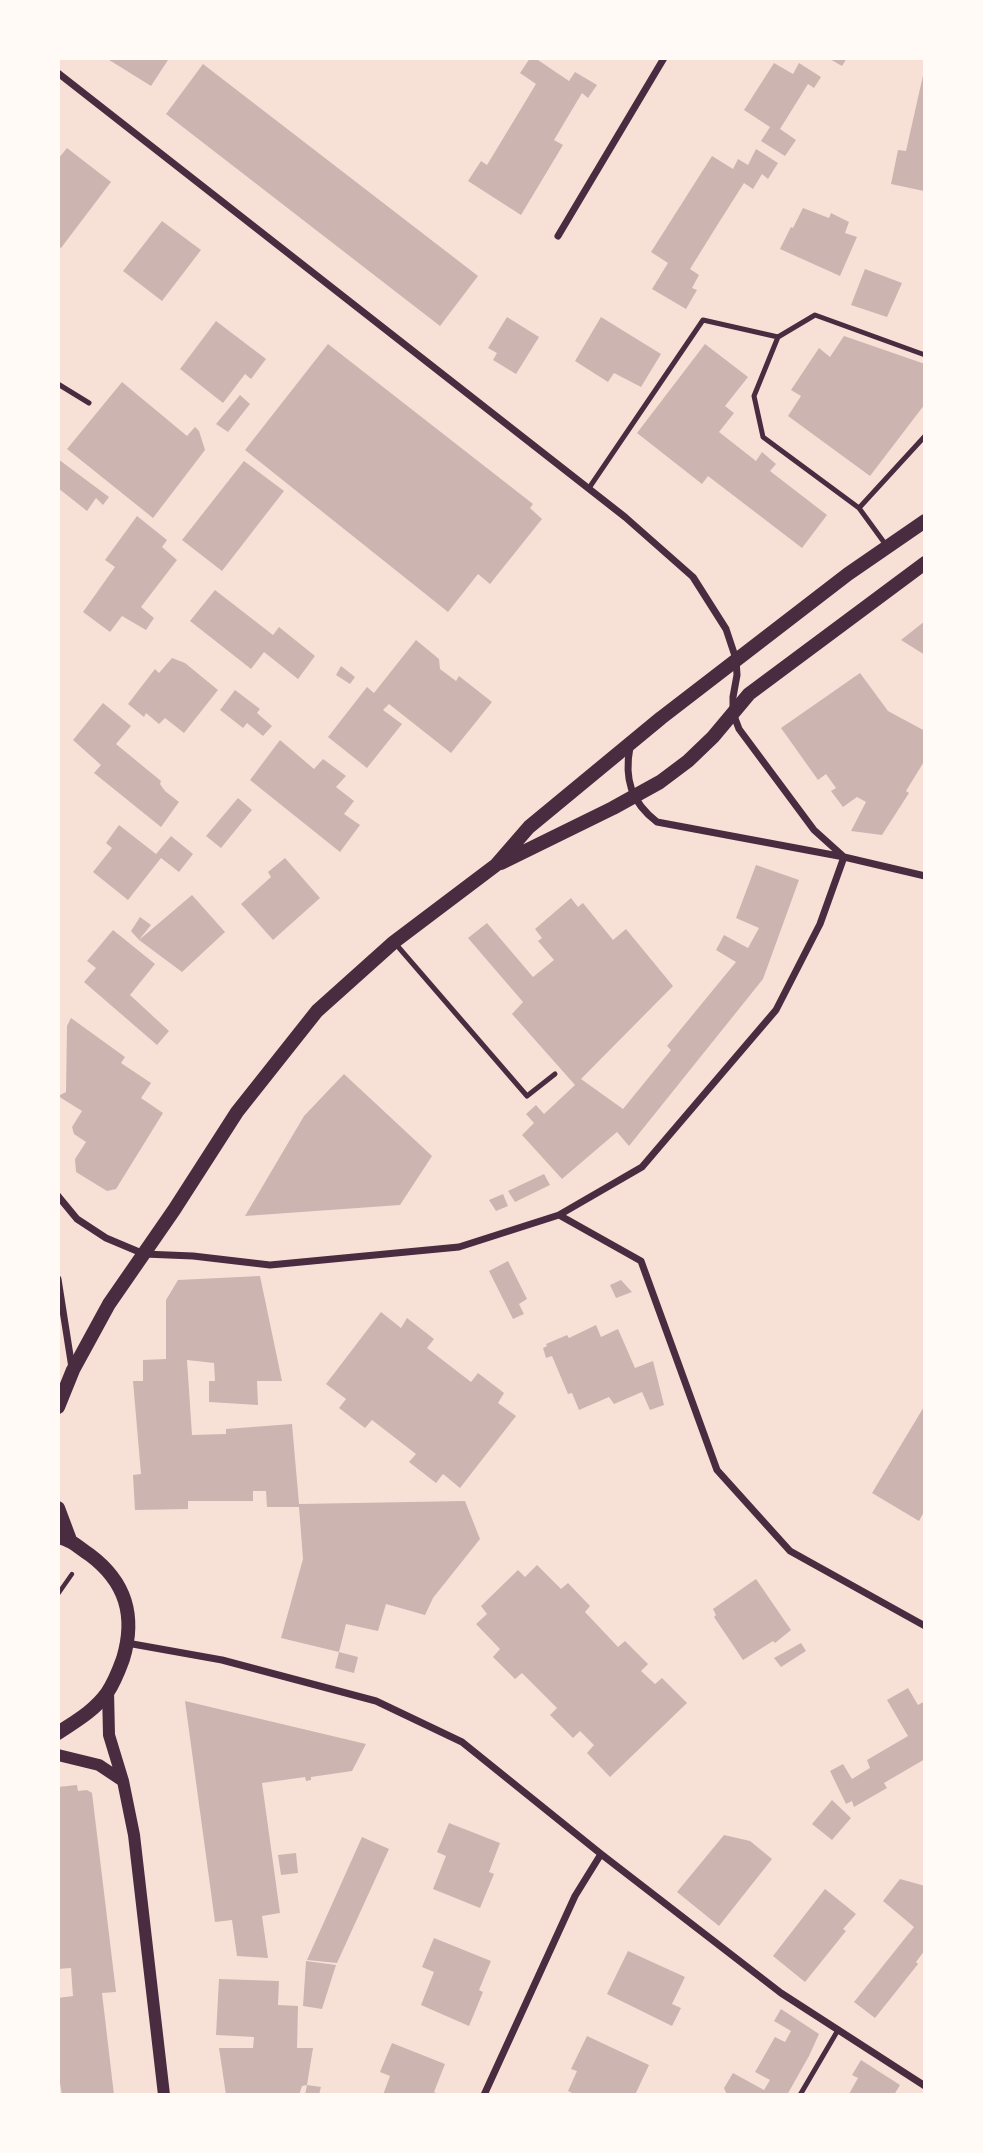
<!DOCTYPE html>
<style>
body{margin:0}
#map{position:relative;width:983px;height:2153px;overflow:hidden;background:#f7e1d7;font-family:"Times New Roman",serif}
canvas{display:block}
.frame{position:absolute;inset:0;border:60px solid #fffaf5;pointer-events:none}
</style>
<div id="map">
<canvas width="983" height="2153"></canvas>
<div class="frame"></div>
</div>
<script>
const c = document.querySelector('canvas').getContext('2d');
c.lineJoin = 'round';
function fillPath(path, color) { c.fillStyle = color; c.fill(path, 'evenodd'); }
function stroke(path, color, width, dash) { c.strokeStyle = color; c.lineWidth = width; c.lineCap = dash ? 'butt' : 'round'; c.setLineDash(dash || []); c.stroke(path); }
fillPath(new Path2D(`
 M106 58H165L168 60 151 86Z
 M530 58H535L569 81 575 72 597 85 588 98 582 93 554 140 563 145 521 215 468 181 481 161 487 165 536 84 520 73Z
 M828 58H847L842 66Z
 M774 63 793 74 799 63 821 77 814 88 808 84 780 129 796 140 785 156 761 141 770 127 744 110Z
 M203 64 478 276 440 326 166 114Z
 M924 71 925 180 924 191 891 184 898 150 906 151Z
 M67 148 111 182 61 248 58 246V159Z
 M756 149 778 163 768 179 762 174 753 189 744 183 718 224 690 269 699 275 692 288 697 290 686 309 652 289 668 263 651 252 712 156 733 169 738 159 748 165Z
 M803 208 829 218 831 213 849 222 845 233 857 237 840 276 780 249 791 227 793 228Z
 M162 221 201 250 162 301 123 271Z
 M865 269 902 283 887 317 851 305Z
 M507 317 539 337 516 374 493 360 497 353 488 348Z
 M601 317 661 354 641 387 614 373 608 382 575 361Z
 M216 321 266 359 251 379 245 374 223 403 180 369Z
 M844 336 925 364V404L870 476 788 416 801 396 791 390 819 348 830 357Z
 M328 344 533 504 530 508 542 519 490 584 478 574 448 612 245 450Z
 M705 344 748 377 725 406 734 413 719 432 756 461 762 452 776 464 770 471 827 515 802 548 708 476 702 484 637 433Z
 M122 382 187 436 195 427 199 431 205 450 153 518 67 449Z
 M240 395 250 404 228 432 216 424Z
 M58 459 109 497 103 505 96 498 87 511 58 488Z
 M244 461 284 491 222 571 182 540Z
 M137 516 167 540 162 547 177 560 141 607 154 618 146 630 122 616 110 632 83 612 115 567 105 560Z
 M215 590 273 635 279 627 315 656 298 679 264 652 251 669 190 621Z
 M925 621V655L901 640Z
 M416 640 439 659 440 669 456 681 459 676 492 702 451 753 389 704 383 710 402 724 367 768 328 737 367 687 374 693Z
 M172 658 185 663 218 690 184 733 165 718 159 724 146 713 144 717 128 704 155 669 159 673Z
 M341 666 355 677 350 684 336 675Z
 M860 673 888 711 925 731V760L906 791 909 793 882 835 851 831 866 802 857 797 843 807 831 791 836 788 826 774 818 780 781 728Z
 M235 690 260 709 257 713 272 726 263 736 247 723 243 728 220 710Z
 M103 703 131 726 116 744 161 781 160 784 165 791 179 802 161 827 94 773 101 765 73 740Z
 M280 740 314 769 323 759 346 776 336 787 354 801 344 814 360 825 340 852 250 780Z
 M238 798 252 810 221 848 206 836Z
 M119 825 156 854 171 836 193 854 179 872 161 858 128 900 93 872 112 848 106 843Z
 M285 858 320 898 273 940 241 904 271 877 268 872Z
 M756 865 799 880 763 979 629 1146 617 1132 562 1179 522 1135 534 1123 526 1114 536 1105 544 1114 575 1085 512 1014 523 1002 468 938 487 923 533 977 554 960 538 941 542 938 535 929 571 898 578 907 583 903 613 940 626 929 673 986 581 1079 623 1109 671 1050 667 1046 736 962 716 950 724 935 748 948 759 928 736 918Z
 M192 895 225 932 182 972 139 940Z
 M140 917 151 925 139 940 131 931Z
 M113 930 155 964 130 995 169 1031 157 1045 84 982 96 968 87 961Z
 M71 1018 125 1057 121 1063 151 1083 141 1098 163 1113 116 1189 107 1191 76 1172 75 1159 86 1142 74 1134 72 1127 82 1111 58 1096 66 1092 67 1026Z
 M344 1074 432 1156 400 1205 245 1216 304 1116Z
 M544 1174 550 1185 515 1202 508 1191Z
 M503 1194 508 1206 496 1211 489 1200Z
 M508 1261 527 1299 519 1304 524 1314 513 1319 489 1271Z
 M260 1276 282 1381H257L258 1405 209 1402V1381H215L214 1363 187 1360 192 1435 226 1434V1429L292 1424 299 1504 465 1501 480 1539 433 1598 425 1615 386 1604 378 1631 346 1624 339 1652 281 1638 303 1559 299 1507H267L266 1491H253V1501H188V1509L135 1510 133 1475 141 1474 133 1381H143V1360L166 1359V1300L178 1280Z
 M621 1280 632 1292 616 1298 610 1285Z
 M381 1312 401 1328 407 1318 434 1339 427 1348 471 1382 478 1373 504 1393 498 1403 516 1416 460 1488 443 1474 436 1483 409 1462 416 1454 372 1420 365 1428 339 1408 346 1399 326 1384Z
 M596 1325 601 1337 618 1329 635 1368 653 1361 664 1405 650 1410 642 1392 614 1404 609 1397 579 1410 572 1393 568 1394 552 1356 546 1358 543 1348 547 1346 546 1344 567 1335 569 1338Z
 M925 1405V1510L919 1521 872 1493Z
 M537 1565 561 1589 568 1583 590 1606 585 1612 618 1647 625 1641 648 1664 641 1671 655 1684 662 1678 687 1703 610 1777 587 1753 594 1745 580 1731 573 1738 550 1715 557 1708 522 1673 515 1679 493 1657 500 1649 476 1624 487 1614 481 1606 518 1570 525 1577Z
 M756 1579 791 1630 775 1643 773 1641 743 1660 714 1617 716 1615 713 1609Z
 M801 1643 806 1651 781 1667 774 1658Z
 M339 1652 358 1657 354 1673 335 1668Z
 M908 1688 918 1705 925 1701V1759L884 1783 887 1788 854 1807 852 1801 846 1804 830 1771 843 1764 852 1779 870 1768 867 1760 908 1736 887 1700Z
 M185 1701 366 1744 352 1771 311 1777V1780L306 1781 305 1777 262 1783 280 1913 262 1916 268 1958 237 1956 232 1920 215 1922Z
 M77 1785 78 1791 87 1790 92 1793 116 1992 102 1993 114 2095H62L58 2071V1998L73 1996 71 1968 58 1969V1787Z
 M832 1800 851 1818 832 1840 812 1824Z
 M449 1823 500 1843 489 1872 494 1874 480 1908 433 1889 446 1856 437 1852Z
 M724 1835 750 1841 772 1859 719 1926 677 1892Z
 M362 1837 389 1849 337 1963 307 1960Z
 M296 1853 298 1873 281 1875 278 1855Z
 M900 1879 925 1886V1950L916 1962 918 1964 875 2018 854 2002 914 1927 883 1901Z
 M825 1889 856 1914 843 1929 846 1931 805 1982 773 1956Z
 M434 1938 491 1961 479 1990 483 1992 469 2026 421 2005 434 1972 422 1967Z
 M628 1951 685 1977 672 2004 681 2008 672 2026 607 1994Z
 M306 1961 336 1965 322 2009 303 2006Z
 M219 1979 279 1981 278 2005 298 2006 297 2048H313L307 2085 321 2087 319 2095H305L307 2085 302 2086 299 2095H226L219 2048H253L254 2037 216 2035Z
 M781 2009 819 2034 809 2056 787 2095H727L724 2088 733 2073 764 2090 770 2080 755 2072 775 2037 785 2042 791 2031 774 2021Z
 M587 2036 649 2065 635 2095H576L568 2091 577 2071 571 2069Z
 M392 2043 445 2064 434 2092 441 2095H383L390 2076 380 2072Z
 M861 2060 900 2085 894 2095 849 2094 858 2078 852 2075Z`), '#ccb4b1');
stroke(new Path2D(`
 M58 1594 72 1574`), '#4a2c40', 4.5);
stroke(new Path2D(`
 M58 384 89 403
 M589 488 703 320 778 337
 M859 508 925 436
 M886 545 859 508 763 437 754 396 778 337 815 315 925 355
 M394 942 527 1096 555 1074
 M800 2095 838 2030`), '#4a2c40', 5);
stroke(new Path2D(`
 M58 73 625 517 693 577 726 629 736 659 737 675 733 697V713L739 729 814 830 844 857
 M558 236 664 58
 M630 747C624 779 631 802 657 822L844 857 925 876
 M58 1196 77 1219 106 1238 144 1254 193 1256 270 1265 459 1247 559 1215 641 1261 717 1470 790 1551 925 1626
 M559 1215 642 1167 776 1010 820 924 844 857
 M58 1279 72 1368
 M127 1643 222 1660 376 1701 462 1742 601 1854 781 1993 925 2086
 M484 2095 575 1896 601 1854`), '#4a2c40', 7);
stroke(new Path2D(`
 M108 1691 109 1735 123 1781 134 1835 164 2095
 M58 1755 99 1765 123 1781`), '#4a2c40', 12);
stroke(new Path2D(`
 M501 863 613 808 660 782 688 761 713 737 749 694 925 563
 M58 1407 73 1370 109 1304 174 1210 237 1112 317 1011 394 942 496 865 529 827 661 718 848 574 925 521
 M58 1508 70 1540
 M58 1537C72 1540 78 1547 90 1555 126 1582 136 1616 123 1659 119 1670 114 1683 107 1693 94 1711 76 1721 58 1733`), '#4a2c40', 14);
</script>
